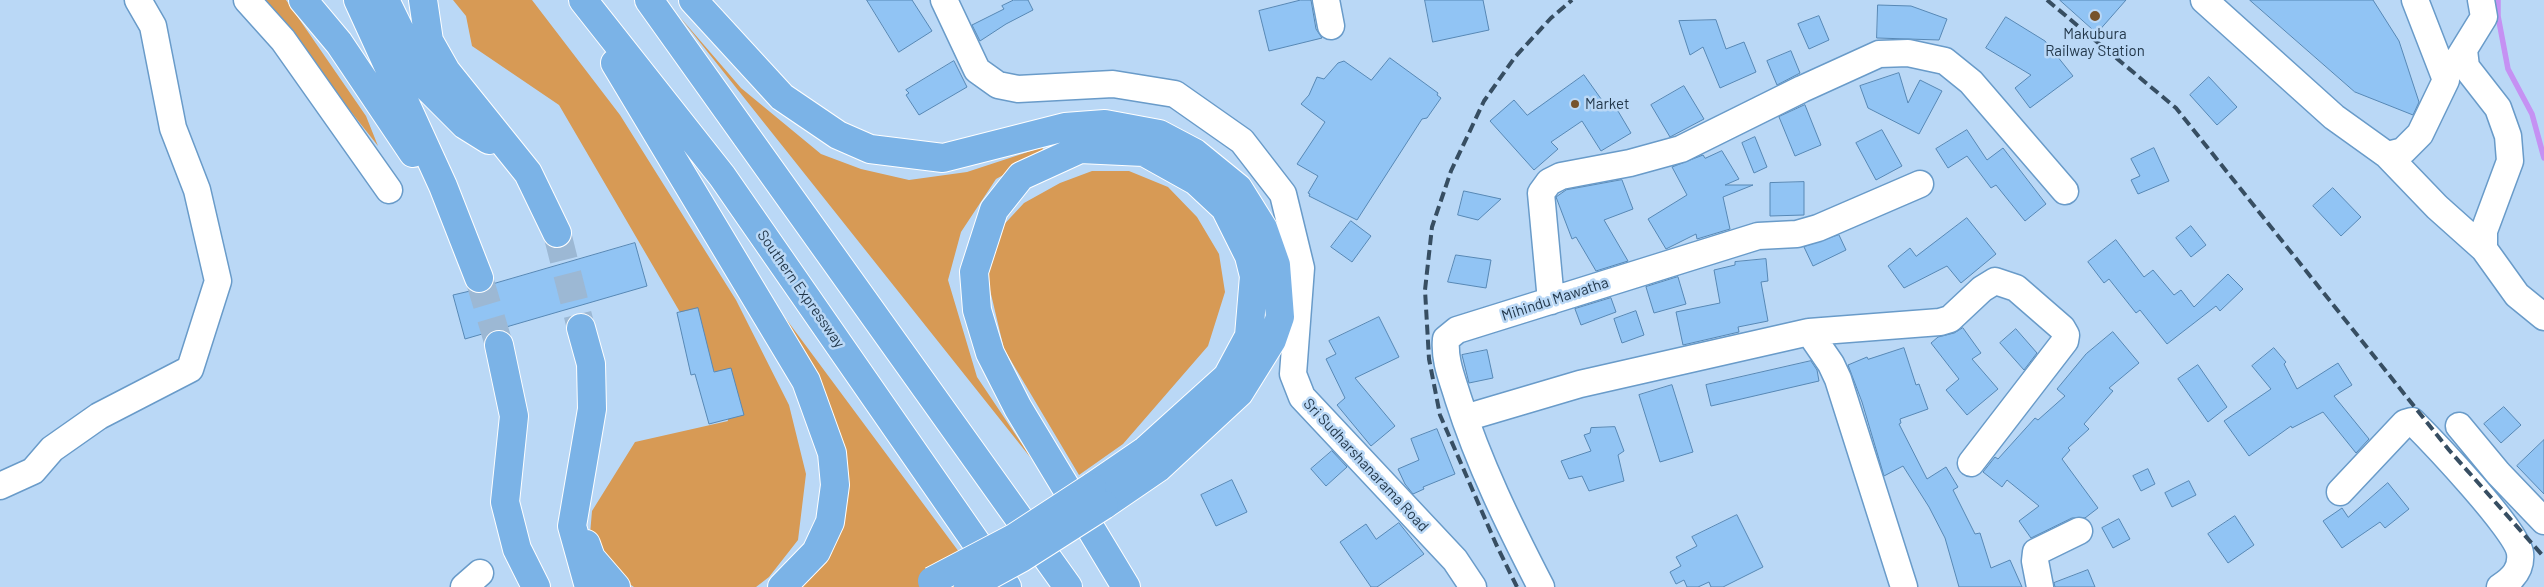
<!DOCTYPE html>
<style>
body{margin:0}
canvas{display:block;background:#bad8f6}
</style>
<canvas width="2544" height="587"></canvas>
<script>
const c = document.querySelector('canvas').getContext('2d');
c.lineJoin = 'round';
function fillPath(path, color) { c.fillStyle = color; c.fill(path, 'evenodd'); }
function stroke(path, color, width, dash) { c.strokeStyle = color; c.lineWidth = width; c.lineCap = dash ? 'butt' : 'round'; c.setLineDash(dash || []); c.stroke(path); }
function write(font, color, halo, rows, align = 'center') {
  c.font = font + ' Barlow,sans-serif'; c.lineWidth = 5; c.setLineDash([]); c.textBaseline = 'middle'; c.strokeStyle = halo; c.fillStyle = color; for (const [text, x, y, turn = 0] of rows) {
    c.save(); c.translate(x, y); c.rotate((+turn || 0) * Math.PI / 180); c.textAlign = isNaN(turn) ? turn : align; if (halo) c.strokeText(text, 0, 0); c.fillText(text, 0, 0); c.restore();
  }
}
fillPath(new Path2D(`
 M263 0H286L366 116 378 146Z
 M453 0H532L620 115 736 300 789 405 806 474 798 540 769 577 756 587H634L603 566 589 546 592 511 635 442 728 421 719 379 559 105 472 46 466 16Z
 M679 16 741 88 821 154 861 169 909 180 967 172 1043 147 1042 154 996 179 961 232 948 280 977 377 1034 462Z
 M1092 171H1129L1168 187 1197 217 1219 254 1225 292 1208 346 1123 444 1079 475 1004 349 986 273 997 232 1024 203 1060 183Z
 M746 265 985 587H793L841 489Z`), '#d79a55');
stroke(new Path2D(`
 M2498 0V16L2508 69 2532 114 2544 158`), '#c591f3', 5.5);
const building = new Path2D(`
 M867 0H912L932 31 899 52Z
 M1014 0H1028L1033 10 1006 24 980 41 972 25 1004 9 1002 6Z
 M1301 0H1311L1316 29 1322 38 1269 51 1259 11Z
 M1425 0H1483L1489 30 1433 42Z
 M2060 0H2126L2097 33Z
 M2250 0H2373L2399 41 2419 102 2413 115 2355 92Z
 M1878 5 1911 6 1947 19 1939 40 1877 38Z
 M1819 16 1829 40 1809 49 1798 24Z
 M2006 17 2045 41 2073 76 2030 108 2015 88 2031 75 1986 48Z
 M1716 20 1726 49 1744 42 1756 72 1720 88 1703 47 1690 55 1679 21Z
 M1791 51 1800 73 1777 85 1767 61Z
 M1390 58 1438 93 1437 95 1441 98 1427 118 1422 119 1357 220 1309 196 1310 194 1308 193 1318 176 1297 164 1325 122 1301 104 1309 95 1317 77 1324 79 1338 63 1344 61 1371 80Z
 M954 61 967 87 919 115 906 95 909 93 906 90Z
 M1899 73 1908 103 1920 80 1942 91 1919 134 1868 108 1860 86Z
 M1584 75 1609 110 1615 106 1631 133 1601 151 1582 121 1551 142 1558 149 1534 170 1490 121 1514 100 1527 115Z
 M2209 77 2237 107 2217 125 2190 95Z
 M1684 86 1704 119 1670 137 1651 105Z
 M1805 105 1821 145 1795 156 1779 117Z
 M1882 130 1902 166 1876 180 1856 143Z
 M1967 130 1987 160 2003 148 2046 204 2025 221 1996 185 1991 188 1967 156 1948 168 1936 149Z
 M1755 137 1767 167 1754 173 1742 143Z
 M2154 148 2169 181 2138 194 2131 180 2140 176 2131 159Z
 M1722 151 1739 179 1725 185H1753L1723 197 1730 229 1697 239 1696 234 1666 249 1648 219 1687 195 1672 167 1703 155 1705 158Z
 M1622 180 1633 209 1604 220 1628 261 1596 271 1576 237 1572 239 1556 197 1566 190Z
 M1804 182V215L1770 216V183Z
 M2333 188 2361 217 2341 236 2313 206Z
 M1464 191 1501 199 1478 220 1458 215Z
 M1967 218 1996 254 1961 283 1947 266 1904 288 1888 266 1910 248 1916 256Z
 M1351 221 1371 236 1352 262 1331 247Z
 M2191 226 2206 245 2191 257 2176 238Z
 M1839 235 1846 250 1813 266 1804 247Z
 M2116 240 2144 277 2153 270 2174 295 2181 290 2194 307 2228 274 2243 289 2220 311 2216 306 2167 344 2140 310 2136 313 2109 279 2104 283 2088 262Z
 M635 243 647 286 465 339 453 295 470 291 477 293H484L493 284Z
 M1456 255 1491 260 1486 288 1448 282Z
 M1766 259 1768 281 1761 282 1768 321 1738 327 1739 332 1683 345 1676 312 1720 303 1714 270 1735 265V262Z
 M1678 277 1686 304 1654 313 1646 287Z
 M1611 298 1616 312 1581 325 1575 309Z
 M698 308 714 372 731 368 744 415 709 424 695 374 691 375 677 313Z
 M1636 311 1644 335 1622 343 1614 319Z
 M1379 317 1399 357 1355 378 1395 426 1371 446 1337 405 1345 398 1326 359 1336 354 1329 341Z
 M1963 328 1981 353 1972 359 1998 389 1967 415 1946 390 1959 379 1931 343 1938 337 1954 333Z
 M2016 329 2037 353 2024 370 2000 343Z
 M2113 332 2139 363 2109 388 2113 391 2084 424 2089 429 2068 448 2070 450 2062 459 2098 508 2085 518H2072L2031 538 2019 521 2039 506 2007 480 2002 487 1983 472 1995 457 1998 459 2035 418 2038 420 2065 396 2057 389 2086 354Z
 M1904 348 1916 385 1919 384 1928 409 1900 419 1901 423 1899 424 1927 479 1946 467 1958 487 1953 490 1975 534 1980 533 1991 568 2010 560 2022 587H1959L1945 538 1929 507 1903 466 1884 476 1862 402 1848 365 1867 357 1868 359Z
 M2274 348 2286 362 2284 364 2297 389 2338 363 2352 385 2334 396 2369 439 2356 453 2323 412 2292 428 2291 426 2249 456 2224 421 2271 389 2252 366Z
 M1487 350 1493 378 1469 383 1462 355Z
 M1811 361 1817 370 1819 381 1711 406 1706 385Z
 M2198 365 2227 407 2208 422 2178 379Z
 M1672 385 1693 452 1660 462 1639 395Z
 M2504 407 2521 425 2501 443 2484 424Z
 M1615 427 1624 451 1618 455 1624 481 1589 491 1582 476 1569 479 1561 461 1591 451 1584 435 1590 433 1591 428Z
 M1437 429 1455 474 1423 487 1424 489 1413 494 1405 484 1398 469 1419 460 1411 439Z
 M2544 440V494L2517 466Z
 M1332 451 1347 467 1326 486 1311 469Z
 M2148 469 2155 484 2141 491 2133 476Z
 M1232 480 1247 512 1216 526 1201 495Z
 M2189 481 2196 495 2172 507 2165 493Z
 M2388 483 2409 509 2385 528 2380 522 2342 548 2323 521 2342 508 2348 517Z
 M1737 515 1763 567 1723 587H1711L1709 582 1698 587H1687L1684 580 1676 584 1670 572 1681 566 1676 557 1697 546 1692 537Z
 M2235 516 2254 545 2228 563 2208 534Z
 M2119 519 2130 539 2113 548 2102 528Z
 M1399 523 1424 554 1377 587H1371L1340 542 1366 524 1376 539Z
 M2088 570 2095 587H2055L2054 583Z`);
fillPath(building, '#91c4f4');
stroke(building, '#5788b5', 1);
stroke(new Path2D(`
 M557 233 581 328
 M479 278 499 345`), '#9cb8d4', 28, [28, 14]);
const minor = new Path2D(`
 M247 0 283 40 389 190
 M944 0 977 70 998 85 1018 89 1113 84 1175 94 1242 141 1283 194 1301 268 1293 374 1302 397 1455 560 1473 587
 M1326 0 1331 26
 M2204 0 2334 117 2387 155 2403 151 2420 134 2446 80 2415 0
 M2464 50 2466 67 2498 108 2508 136 2510 161 2484 231V249
 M2455 64 2484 17 2481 0
 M2387 155 2437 207 2484 249 2517 295 2544 317
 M1551 301 1541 193 1549 182 1561 176 1630 163 1681 149 1802 89 1879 54 1908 53 1945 61 1971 82 2065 191
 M1809 332 1940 322 1950 319 1982 289 1995 281 2016 288 2062 328 2066 335 2065 341 1971 463
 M1465 418 1580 384 1809 332 1831 364 1838 379 1904 587
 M2459 426 2498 473 2544 521
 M0 486 33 471 52 449 99 416 190 369 218 281 197 190 173 128 153 26 138 0
 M2340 492 2405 423 2412 421C2432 441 2517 530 2520 553 2522 569 2513 579 2500 587
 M464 587 480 573
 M1541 587C1509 525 1479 464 1458 398 1452 378 1444 360 1446 339L1457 330 1758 236 1797 234 1818 228 1920 184
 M2040 587 2035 561 2036 552 2079 531`);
const highway = new Path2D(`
 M303 0 339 43 413 153
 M358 0 443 186 479 278
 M385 0 428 88 465 125 489 140
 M423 0 429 41 446 71 528 173 557 233
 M583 0 722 176 1007 587
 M649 0 1068 587
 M693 0 782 97 838 135 870 149 943 158 1065 127 1105 124 1159 134 1195 153 1238 188 1263 228 1276 265 1280 317 1272 340 1239 393 1158 468 1104 505
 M615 63 806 381 832 453 835 485 830 522 816 552 782 587
 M581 328 591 364 592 409 572 526 589 587
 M499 345 514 416 505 502 517 549 536 587
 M1092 487 1146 450 1227 377 1249 336 1254 276 1249 256 1225 208 1196 181 1144 152 1080 149 1021 176 994 210 974 272 977 310 990 353 1018 408 1126 587
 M586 544 591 558 616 587`);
stroke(minor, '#699bc9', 29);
stroke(highway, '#fff', 30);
stroke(minor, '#fff', 26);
stroke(highway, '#7bb3e7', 28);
stroke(new Path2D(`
 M2047 0 2176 108 2449 450 2544 557
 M1517 587 1496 544 1440 415 1429 359 1425 290 1432 227 1451 171 1484 101 1515 57 1551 18 1572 0`), '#374e62', 4, [10, 5]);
const highwayBridge = new Path2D(`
 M932 581 1014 538 1092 487
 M968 587 1021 558 1104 505`);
stroke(highwayBridge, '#fff', 30, []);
stroke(highwayBridge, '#7bb3e7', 28);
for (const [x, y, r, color] of [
 [2095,16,6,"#76532c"],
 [1575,104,5,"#76532c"]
]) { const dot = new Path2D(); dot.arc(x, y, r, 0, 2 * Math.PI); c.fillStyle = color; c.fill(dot); stroke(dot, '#bad8f6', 2); }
write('15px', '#23384b', '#bad8f6', [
 ["Makubura",2095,34],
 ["Railway Station",2095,51],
 ["Market",1585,104,"left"]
]);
write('15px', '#23384b', '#bad8f6', [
 ["Southern Expressway",801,289,55],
 ["Mihindu Mawatha",1555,299,-18],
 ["Sri Sudharshanarama Road",1366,465,47]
]);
</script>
